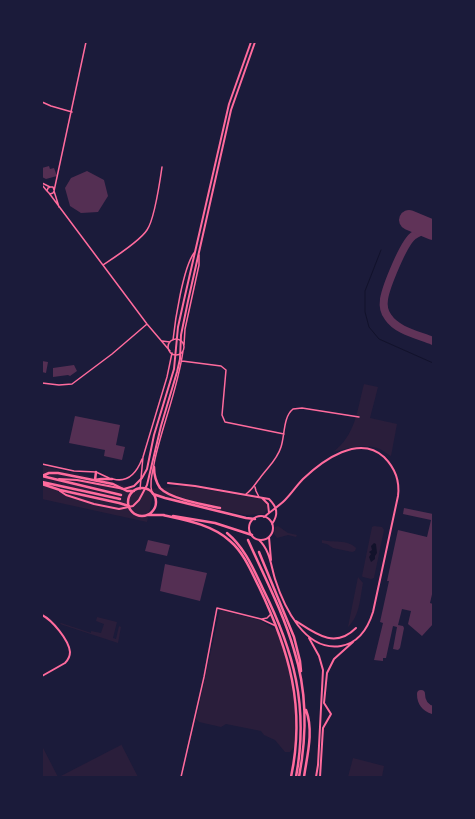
<!DOCTYPE html>
<style>
body{margin:0}
#map{position:relative;width:475px;height:819px;overflow:hidden;background:#1b1b3a;font-family:"DM Sans",sans-serif}
canvas{display:block}
.frame{position:absolute;inset:0;border:43px solid #1b1b3a;pointer-events:none}
</style>
<div id="map">
<canvas width="475" height="819"></canvas>
<div class="frame"></div>
</div>
<script>
const c = document.querySelector('canvas').getContext('2d');
c.lineJoin = 'round';
function fillPath(path, color) { c.fillStyle = color; c.fill(path, 'evenodd'); }
function stroke(path, color, width, dash) { c.strokeStyle = color; c.lineWidth = width; c.lineCap = dash ? 'butt' : 'round'; c.setLineDash(dash || []); c.stroke(path); }
fillPath(new Path2D(`
 M364 384 378 387 370 418 397 424 391 456C387 454 384 451 380 449 365 443 348 448 333 452 356 435 357 410 364 384Z
 M42 466 97 478 132 488 147 489 186 486 261 499 265 502 268 507 264 514 246 515 153 496 147 522 42 499Z
 M278 526 288 533 297 535 296 537 288 535 277 538 274 534 275 527Z
 M374 526 382 527 384 530 374 578 371 579 363 577 362 576 372 527Z
 M322 540C332 543 348 539 356 548L355 551 352 552 333 548 327 544 322 543Z
 M358 577 363 583C360 597 360 616 348 627Z
 M220 610 259 620 281 633C289 656 310 735 290 752H285L275 740 264 735 261 731 226 724 221 727 199 722 196 719Z
 M97 617 117 622 113 638 116 639 119 626 121 627 118 643 60 624 61 623 91 633V631L101 633 104 624 96 621Z
 M121 744 138 777H59L121 745Z
 M42 746 58 777H42Z
 M353 758 384 766 382 777H348Z`), '#2a1e3b');
fillPath(new Path2D(`
 M374 543 376 544 377 553 375 556V559L371 562 369 557 371 554 369 552 372 550 371 546Z`), '#12122b');
stroke(new Path2D(`
 M381 250 365 291V312L369 327 379 339 433 363`), '#12122b', 1);
stroke(new Path2D(`
 M433 231C426 230 419 231 413 236 403 244 386 287 384 299 383 306 384 312 388 317 397 331 419 335 433 341
 M421 694C421 702 425 708 433 710`), '#603358', 8);
stroke(new Path2D(`
 M409 220 433 230`), '#603358', 20);
fillPath(new Path2D(`
 M49 166 50 169 54 168 57 176 46 179 42 177V168Z
 M87 171 104 180 108 196 98 212 81 213 70 206 65 188 71 178Z
 M42 361 48 362 46 373 42 372Z
 M74 365 77 371 70 376 68 375 53 377V368Z
 M75 416 120 425 116 445 125 447 122 460 104 456 105 450 69 443Z
 M404 508 433 514V590L430 603 433 604V624L422 636 408 624 411 611 402 609 398 625 403 626 404 628 400 648 398 650 393 649 397 627 393 626 386 658H383V661L374 660 383 623 380 622 389 581H387L398 530 427 537 431 520 403 514Z
 M148 540 170 545 167 556 145 551Z
 M165 564 207 573 200 601 160 591Z`), '#542f53');
stroke(new Path2D(`
 M42 102 51 106 72 112
 M42 183 50 187
 M42 185 47 191
 M54 190 53 187H50L48 188 47 191 50 194 53 193 54 191 86 42
 M54 191 59 207
 M49 193 147 324 170 351
 M103 265C115 257 140 241 147 230 154 220 160 181 162 167
 M168 347a8 8 0 1 1 16 0a8 8 0 1 1-16 0Z
 M173 340C175 321 183 268 194 253
 M162 341 170 342
 M184 345 185 329 199 265V255
 M182 361 221 366 226 370 222 415 225 422 284 434
 M42 383 59 385 72 384 112 354 147 324
 M42 464 74 471 96 472 109 478
 M113 479C128 483 137 472 142 459
 M255 487 256 491 259 497
 M140 489 143 457 167 377 172 353
 M152 493C149 482 153 471 155 459 163 423 178 388 183 351
 M246 494C252 490 255 484 260 478 268 467 277 460 281 447 285 435 283 417 293 409L302 408 359 417
 M262 619 267 618 271 614
 M181 777 204 677 217 608 261 619 276 626`), '#ff6b9d', 1.5);
stroke(new Path2D(`
 M59 479 77 480 124 489 134 486 142 478 147 469 154 435 174 369 178 327 184 300 229 104 251 42
 M168 483 195 486 269 499C277 507 279 514 272 524
 M60 491 66 495 94 504 119 509 133 506 139 500 147 485 161 426 177 372 180 359 181 335 188 301 231 110 255 42
 M262 498 268 504 269 513
 M249 528a12 12 0 1 1 24 0a12 12 0 1 1-24 0Z
 M269 537 271 560
 M259 540C270 550 271 566 275 579 284 607 305 652 341 646 358 643 368 628 373 612L398 496C400 481 395 468 384 457 359 434 323 460 303 479 297 485 292 493 285 500 279 506 271 511 264 517
 M42 615C52 620 69 640 70 652 70 656 68 660 65 663L42 676
 M296 621C316 634 335 649 356 628
 M309 638 319 656 323 670 318 765 316 777
 M320 777 323 728 331 714 324 703 327 673 334 659 353 642`), '#ff6b9d', 2);
stroke(new Path2D(`
 M154 467C154 475 156 482 160 488 170 499 205 505 220 508
 M42 476 49 473H58L113 484 127 491H134
 M42 476 121 495
 M95 480 101 479H112
 M95 480 96 472
 M42 482 120 499
 M42 484 60 490 119 503 129 506
 M128 502a14 14 0 1 1 28 0a14 14 0 1 1-28 0Z
 M153 494 165 498 246 518 255 519
 M147 515H164
 M163 515C186 520 213 525 230 541 244 553 251 571 259 587 289 650 306 707 291 777
 M173 516 215 523 252 535
 M227 533C245 548 253 568 263 589 294 651 309 707 296 777
 M248 540C264 576 283 612 294 650 307 691 307 735 299 777
 M259 552 294 637 300 661 301 671
 M304 777C307 756 314 731 306 710`), '#ff6b9d', 2.5);
</script>
